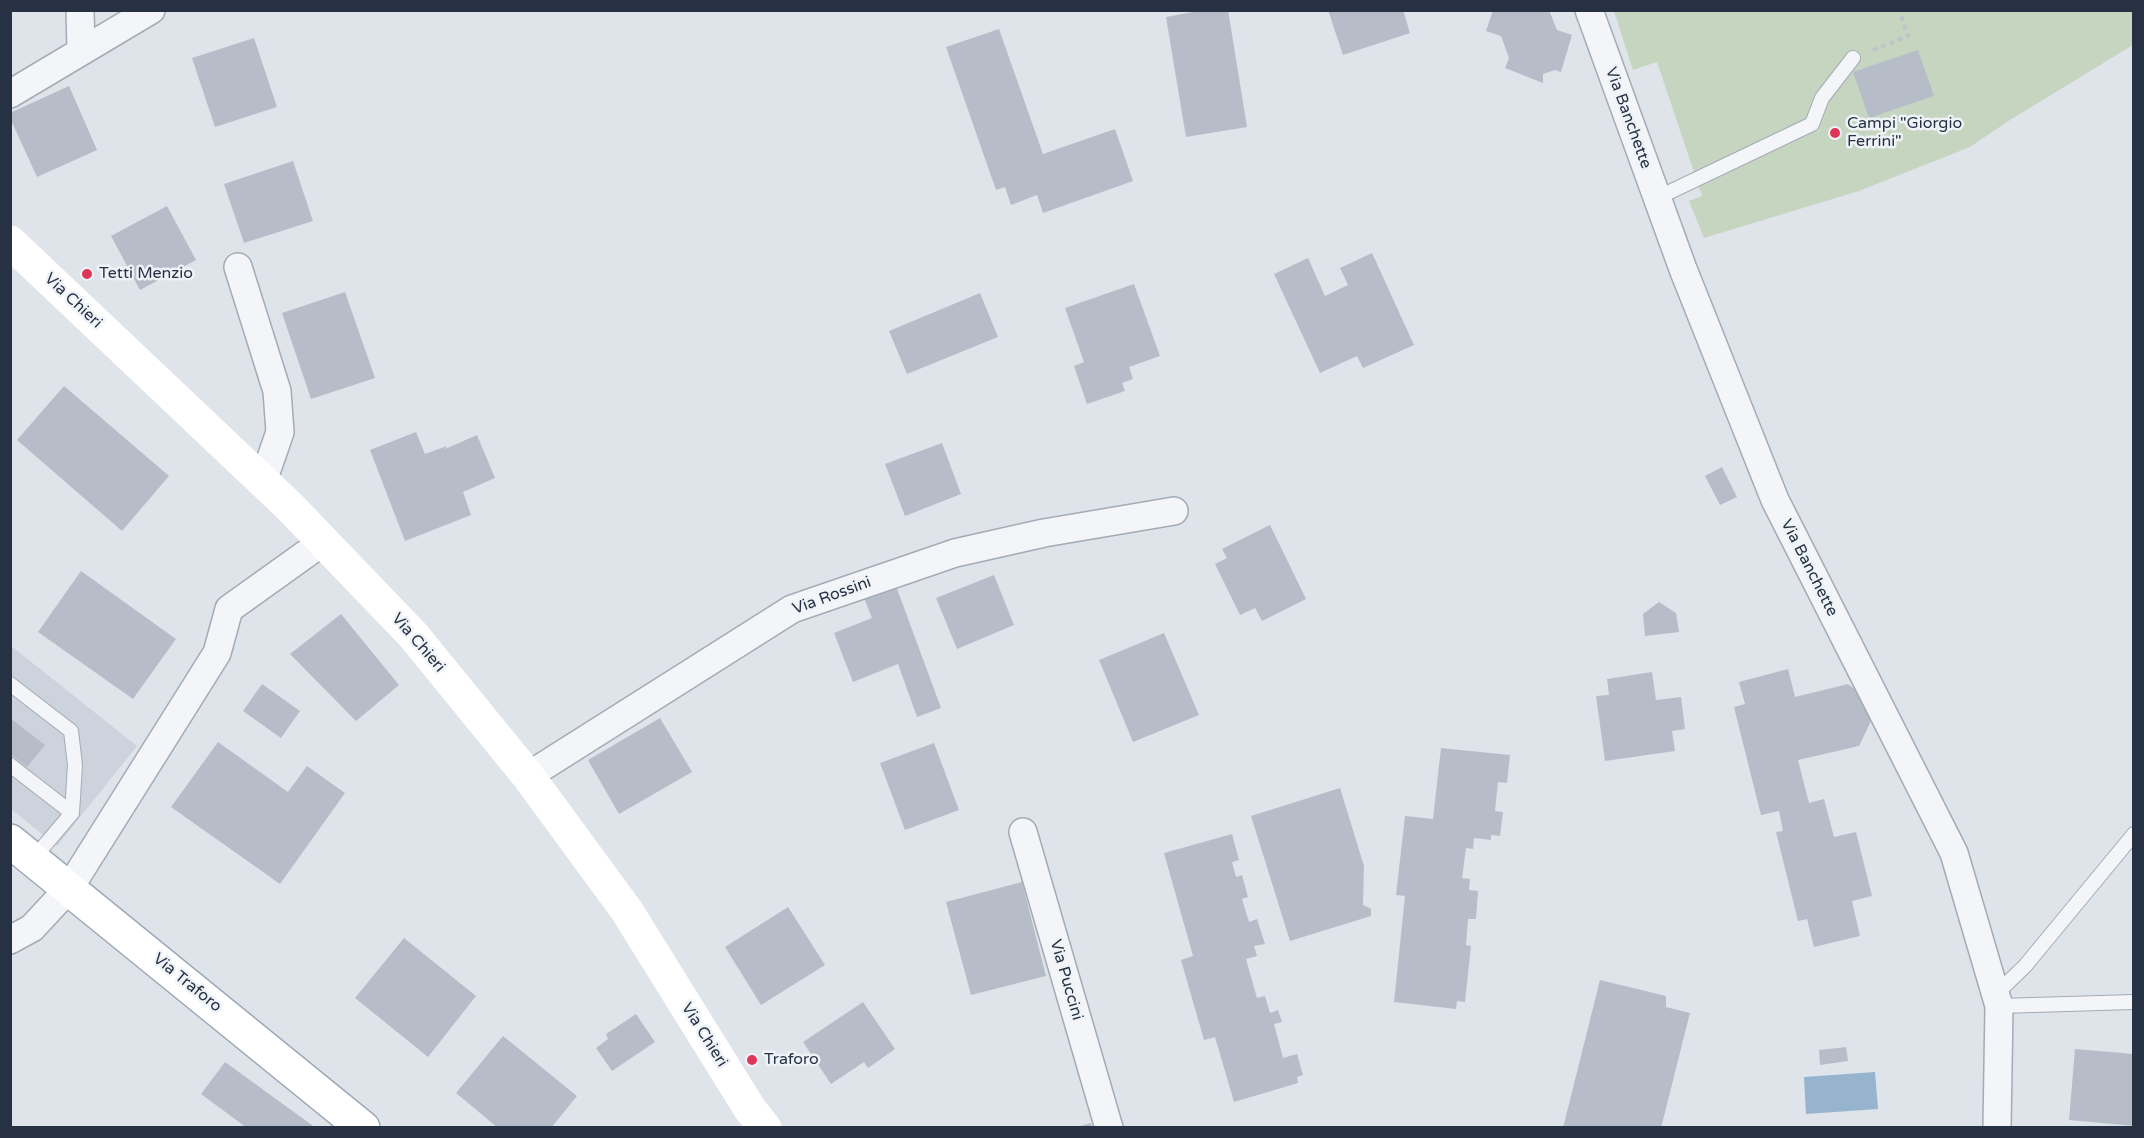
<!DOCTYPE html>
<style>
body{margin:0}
#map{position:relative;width:2144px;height:1138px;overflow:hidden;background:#dfe4ea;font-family:"Varela Round",sans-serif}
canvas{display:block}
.frame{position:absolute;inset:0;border:12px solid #263244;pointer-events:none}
</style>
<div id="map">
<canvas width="2144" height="1138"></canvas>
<div class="frame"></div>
</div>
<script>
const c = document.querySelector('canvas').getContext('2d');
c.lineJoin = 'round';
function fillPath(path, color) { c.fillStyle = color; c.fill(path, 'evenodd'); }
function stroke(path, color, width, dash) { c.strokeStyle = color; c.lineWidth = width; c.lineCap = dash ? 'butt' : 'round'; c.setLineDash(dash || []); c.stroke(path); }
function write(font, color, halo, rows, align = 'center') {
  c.font = font + ' "Varela Round",sans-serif'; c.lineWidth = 5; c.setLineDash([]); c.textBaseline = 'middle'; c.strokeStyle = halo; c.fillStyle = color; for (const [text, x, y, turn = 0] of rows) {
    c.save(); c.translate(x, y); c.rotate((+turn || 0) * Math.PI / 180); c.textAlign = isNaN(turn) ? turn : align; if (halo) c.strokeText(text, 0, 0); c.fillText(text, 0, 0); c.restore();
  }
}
fillPath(new Path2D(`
 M10 645 137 746 57 846 11 809Z`), '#cdd3dd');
fillPath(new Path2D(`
 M1614 11H2133V45L2010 120 1970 147 1859 191 1704 238 1689 201 1702 196 1657 62 1633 70Z`), '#c6d5c0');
fillPath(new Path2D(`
 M1875 1072 1878 1109 1806 1114 1804 1077Z`), '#96b4ce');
fillPath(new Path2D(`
 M1204 10H1228L1247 127 1186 137 1166 17Z
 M1328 10H1403L1410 33 1343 55Z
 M1493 10H1549L1557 30 1572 35 1561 72 1555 70 1543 74V83L1505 68 1509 58 1501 36 1486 31Z
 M999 29 1043 154 1115 129 1133 181 1043 213 1037 195 1011 205 1005 187 996 190 946 47Z
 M254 38 277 107 215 127 192 58Z
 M1918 50 1934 96 1869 118 1853 72Z
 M69 86 97 150 37 177 10 118V113Z
 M293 161 313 221 244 243 224 184Z
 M167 206 196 260 140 290 111 236Z
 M1372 253 1414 345 1363 368 1357 356 1320 373 1274 274 1308 258 1325 296 1348 285 1340 268Z
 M1134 284 1160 356 1129 367 1133 379 1122 383 1125 391 1087 404 1074 366 1084 362 1065 308Z
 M345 292 375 378 311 399 282 313Z
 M980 293 998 337 907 374 889 331Z
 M64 386 169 476 122 531 17 440Z
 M416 432 425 454 447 446 445 449 477 435 495 478 463 492 471 515 405 541 370 450Z
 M942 443 961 494 905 516 885 464Z
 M1722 467 1737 497 1720 505 1705 476Z
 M1270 525 1306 599 1262 621 1255 608 1240 615 1215 564 1227 558 1222 549Z
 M81 571 176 639 133 699 38 632Z
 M994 575 1014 625 957 649 936 598Z
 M896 586 941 708 917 717 898 664 853 682 834 633 872 618 864 598Z
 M1659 602 1676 613 1679 632 1645 636 1643 614Z
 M341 614 399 685 356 721 290 654Z
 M1164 633 1199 715 1133 742 1099 660Z
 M1788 669 1795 697 1848 684 1856 690 1871 721 1859 746 1798 760 1809 803 1824 799 1834 837 1856 832 1872 896 1852 901 1860 936 1814 947 1807 919 1798 921 1776 832 1783 831 1779 811 1761 815 1734 707 1745 704 1739 682Z
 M1652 672 1656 700 1681 697 1685 729 1672 731 1675 751 1605 761 1596 696 1609 695 1607 679Z
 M262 684 300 711 281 738 243 711Z
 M10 718 45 745 27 767 10 754Z
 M660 718 692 772 619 814 588 760Z
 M218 742 288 792 307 766 345 793 280 884 171 807Z
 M934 743 959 810 905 830 880 763Z
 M1441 748 1510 755 1507 783 1498 782 1495 811 1503 812 1500 836 1491 835V840L1474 838 1473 849 1466 848 1462 878 1470 879 1469 890 1478 891 1476 919H1468L1466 945 1471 946 1465 1002 1457 1001 1456 1009 1394 1002 1405 896 1396 895 1405 816 1433 819Z
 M1340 788 1364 866 1363 905 1371 909V916L1290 941 1251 816Z
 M1232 834 1239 860 1232 862 1236 877 1242 875 1248 897 1242 899 1249 922 1257 919 1265 944 1254 946 1257 956 1246 959 1257 998 1265 996 1270 1013 1278 1010 1282 1022 1274 1024 1283 1058 1297 1054 1303 1075 1297 1077 1298 1083 1234 1102 1215 1037 1204 1040 1181 960 1193 956 1164 853Z
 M1022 882 1046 976 971 995 946 902Z
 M788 907 825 965 761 1005 725 947Z
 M404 938 476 996 428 1057 355 998Z
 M1600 980 1666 996V1007L1690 1013 1661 1128H1563Z
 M863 1002 895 1049 868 1068 864 1062 831 1084 803 1042Z
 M636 1014 655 1042 612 1071 596 1048 608 1039 606 1034Z
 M503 1036 577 1096 551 1128H498L456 1093Z
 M1846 1047 1848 1061 1820 1065 1819 1050Z
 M2075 1049 2134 1054V1126L2069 1120Z
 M225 1062 316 1128H247L201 1094Z
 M1091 1123 1092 1128H1077V1127Z`), '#b6bdc9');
const service = new Path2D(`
 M1657 198 1812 124 1822 98 1853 58
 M10 684 71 731 75 765 72 813 33 859
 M10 765 72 813
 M1996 994 2025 966 2134 834
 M1999 1006 2134 1002`);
const minor = new Path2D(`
 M80 10 81 50
 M1589 10 1683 269 1775 500 1954 853 1999 1006 1997 1128
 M10 94 151 10
 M238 267 277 391 280 432 263 481
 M528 776 792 609 955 553 1044 533 1174 511
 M1023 832 1109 1128
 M10 940 32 928 70 887 217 653 229 609 324 541`);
const primary = new Path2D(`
 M10 841 363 1128`);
stroke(service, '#a4abb5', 16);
stroke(minor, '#a4abb5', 30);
stroke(primary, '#9da9b7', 36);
stroke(new Path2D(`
 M1873 50 1908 36 1899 10`), '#bec2c9', 4, [4.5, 4.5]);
stroke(service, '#f3f5f8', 14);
stroke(minor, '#f3f5f8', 27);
stroke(new Path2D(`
 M10 242 290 507 413 635 528 776 627 911 750 1109 765 1128`), '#fff', 33);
stroke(primary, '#fff', 33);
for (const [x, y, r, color] of [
 [1835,133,6,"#de3656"],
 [87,274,6,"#de3656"],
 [752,1060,6,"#de3656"]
]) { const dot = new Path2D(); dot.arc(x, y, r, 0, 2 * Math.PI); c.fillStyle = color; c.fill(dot); stroke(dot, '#eff3f7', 2); }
write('16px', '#263244', '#eff3f7', [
 ["Via Banchette",1628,118,70],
 ["Via Chieri",73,301,43],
 ["Via Banchette",1809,568,63],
 ["Via Rossini",832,596,-20],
 ["Via Chieri",418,643,49],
 ["Via Puccini",1066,980,74],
 ["Via Traforo",187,983,39],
 ["Via Chieri",704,1035,58]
]);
write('16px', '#263244', '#eff3f7', [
 ["Campi \"Giorgio",1847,124],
 ["Ferrini\"",1847,142],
 ["Tetti Menzio",99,274],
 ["Traforo",764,1060]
], 'left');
</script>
